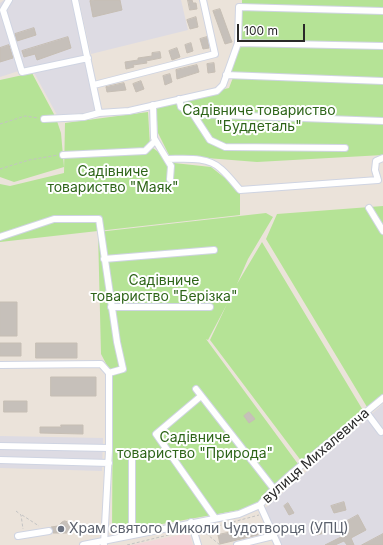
<!DOCTYPE html>
<meta charset="utf-8">
<style>
body{margin:0}
#map{position:relative;width:383px;height:545px;overflow:hidden;background:#ebe3da;font-family:Inter,sans-serif}
canvas{display:block}
.scale{position:absolute;left:237px;top:24px;width:68px;height:18px;box-sizing:border-box;border:2px solid #292929;border-top:0;padding-left:5px;font-size:12px;line-height:14px;white-space:nowrap;color:#292929;-webkit-text-stroke:3px #fff;paint-order:stroke}
</style>
<div id="map">
<canvas width="383" height="545"></canvas>
<div class="scale">100 m</div>
</div>
<script>
const c = document.querySelector('canvas').getContext('2d');
c.lineJoin = 'round';
function fillPath(path, color) { c.fillStyle = color; c.fill(path, 'evenodd'); }
function stroke(path, color, width, dash) { c.strokeStyle = color; c.lineWidth = width; c.lineCap = dash ? 'butt' : 'round'; c.setLineDash(dash || []); c.stroke(path); }
function write(font, color, halo, rows, align = 'center') {
  c.font = font + ' Inter,sans-serif'; c.lineWidth = 4; c.setLineDash([]); c.textBaseline = 'middle'; c.strokeStyle = halo; c.fillStyle = color; for (const [text, x, y, turn = 0] of rows) {
    c.save(); c.translate(x, y); c.rotate((+turn || 0) * Math.PI / 180); c.textAlign = isNaN(turn) ? turn : align; if (halo) c.strokeText(text, 0, 0); c.fillText(text, 0, 0); c.restore();
  }
}
fillPath(new Path2D(`
 M4 0H72L95 112 57 115 31 67 0 77V3Z
 M79 0H181L188 30 91 54Z
 M383 404V545H279L264 509Z
 M0 436 103 438 102 471 0 468Z`), '#dddbe3');
fillPath(new Path2D(`
 M189 533 193 545H131Z`), '#f2d7da');
fillPath(new Path2D(`
 M242 0H383V9L242 4Z
 M242 7 383 12V81L230 73Z
 M32 73 56 118 61 133 64 167 14 182 0 177V80Z
 M234 75 383 83V155L257 162 169 155 158 133 156 107 179 99 229 88Z
 M148 112 150 146 174 163 211 167 240 190V215L0 242V184L10 186 64 173 65 123Z
 M383 206V394L367 407 266 239 277 214Z
 M266 213 273 217 248 259 237 284 262 242 364 412 302 462 210 340 227 304 208 340 206 339 298 464 256 507 112 533 113 377 101 354 98 232Z`), '#b5e396');
const building = new Path2D(`
 M94 0H120L122 10 93 17 90 1Z
 M188 0H192L193 3H196L197 9 190 10Z
 M220 9 232 42 225 44 213 11Z
 M196 17 198 27 190 29 187 20Z
 M34 28 36 35 17 41 15 34Z
 M68 37 71 48 37 60 35 54 24 57 22 51Z
 M207 37 209 48 203 49 200 39Z
 M191 43 193 51 187 53 185 45Z
 M9 45 13 58 0 62V48Z
 M177 48 180 57 172 60 169 51Z
 M160 52 161 58 146 61 147 63 133 65 134 67 126 69 125 62 138 60V58L152 56V53Z
 M214 63 215 72 208 73 207 64Z
 M197 65 199 72 177 79 176 70Z
 M170 74 172 82 165 85 163 76Z
 M141 81 144 89 136 92 133 84Z
 M124 83 126 90 107 92 106 87Z
 M0 302H17V336H0Z
 M0 343H21V356H0Z
 M36 343H77V358H36Z
 M51 377H96V396H51Z
 M4 401H27V412H4Z
 M249 412 255 419 249 423 244 416Z
 M61 425H83V434L40 433V427H61Z
 M344 502 346 510 334 513 331 506Z
 M288 503 294 513 289 515 284 506Z
 M358 515 366 530 351 538 354 545H347L344 541 335 545H325L345 535 340 525Z
 M65 521 68 522 71 528 69 533H53L51 527 58 526 62 522Z
 M321 522 324 533 317 535 314 524Z
 M260 526 262 534 220 544 218 535Z
 M383 534V545H362Z`);
fillPath(building, '#c6c0ba');
stroke(building, '#c6beb4', 1);
const minor = new Path2D(`
 M9 0 3 10 22 72 88 58
 M75 0 99 113
 M238 43 239 7 383 11
 M226 75 383 81
 M94 85 215 54 203 0
 M179 99 181 107 193 114
 M153 105 154 138 171 166 170 179
 M44 119 84 117 99 113 129 111 217 91 223 85 238 43 383 46
 M345 148 225 147 210 140 193 114 383 121
 M63 155 145 151 155 141
 M167 159C184 159 208 156 221 169 228 175 234 183 240 190L378 180 375 170 376 161 383 158
 M369 208 383 231
 M0 237 54 219H99L117 342 123 369 109 373
 M104 259 214 250
 M111 307H210
 M0 365 101 364 109 373V451L104 544
 M196 389 274 489
 M201 396 156 434 215 518
 M366 412 381 432
 M0 446 109 448
 M0 460 109 463
 M260 505 278 545
 M191 522 198 545
 M132 535V453
 M18 536 49 531
 M83 545 239 514 260 505 270 493 292 473 383 398
 M237 545 273 536`);
stroke(minor, '#cfd4e2', 8);
stroke(new Path2D(`
 M0 124 25 116 38 118
 M0 169 29 160 58 155
 M16 511 21 515 23 529
 M22 515 39 526
 M202 530 220 545
 M199 531 259 515
 M127 545 189 530`), '#c3c3c3', 1, [3, 2]);
stroke(minor, '#fff', 6);
for (const [x, y, r, color] of [
 [61,529,4,"#6b7280"]
]) { const dot = new Path2D(); dot.arc(x, y, r, 0, 2 * Math.PI); c.fillStyle = color; c.fill(dot); stroke(dot, '#fff', 1.5); }
write('14px', '#2e6519', '#fff', [
 ["Садівниче товариство",259,111],
 ["\"Буддеталь\"",259,127],
 ["Садівниче",113,172],
 ["товариство \"Маяк\"",113,188],
 ["Садівниче",164,281],
 ["товариство \"Берізка\"",164,297],
 ["Садівниче",195,438],
 ["товариство \"Природа\"",195,454]
]);
write('14px', '#292929', '#fff', [
 ["вулиця Михалевича",316,456,-41]
]);
write('14px', '#5b616d', '#fff', [
 ["Храм святого Миколи Чудотворця (УПЦ)",69,529]
], 'left');
</script>
